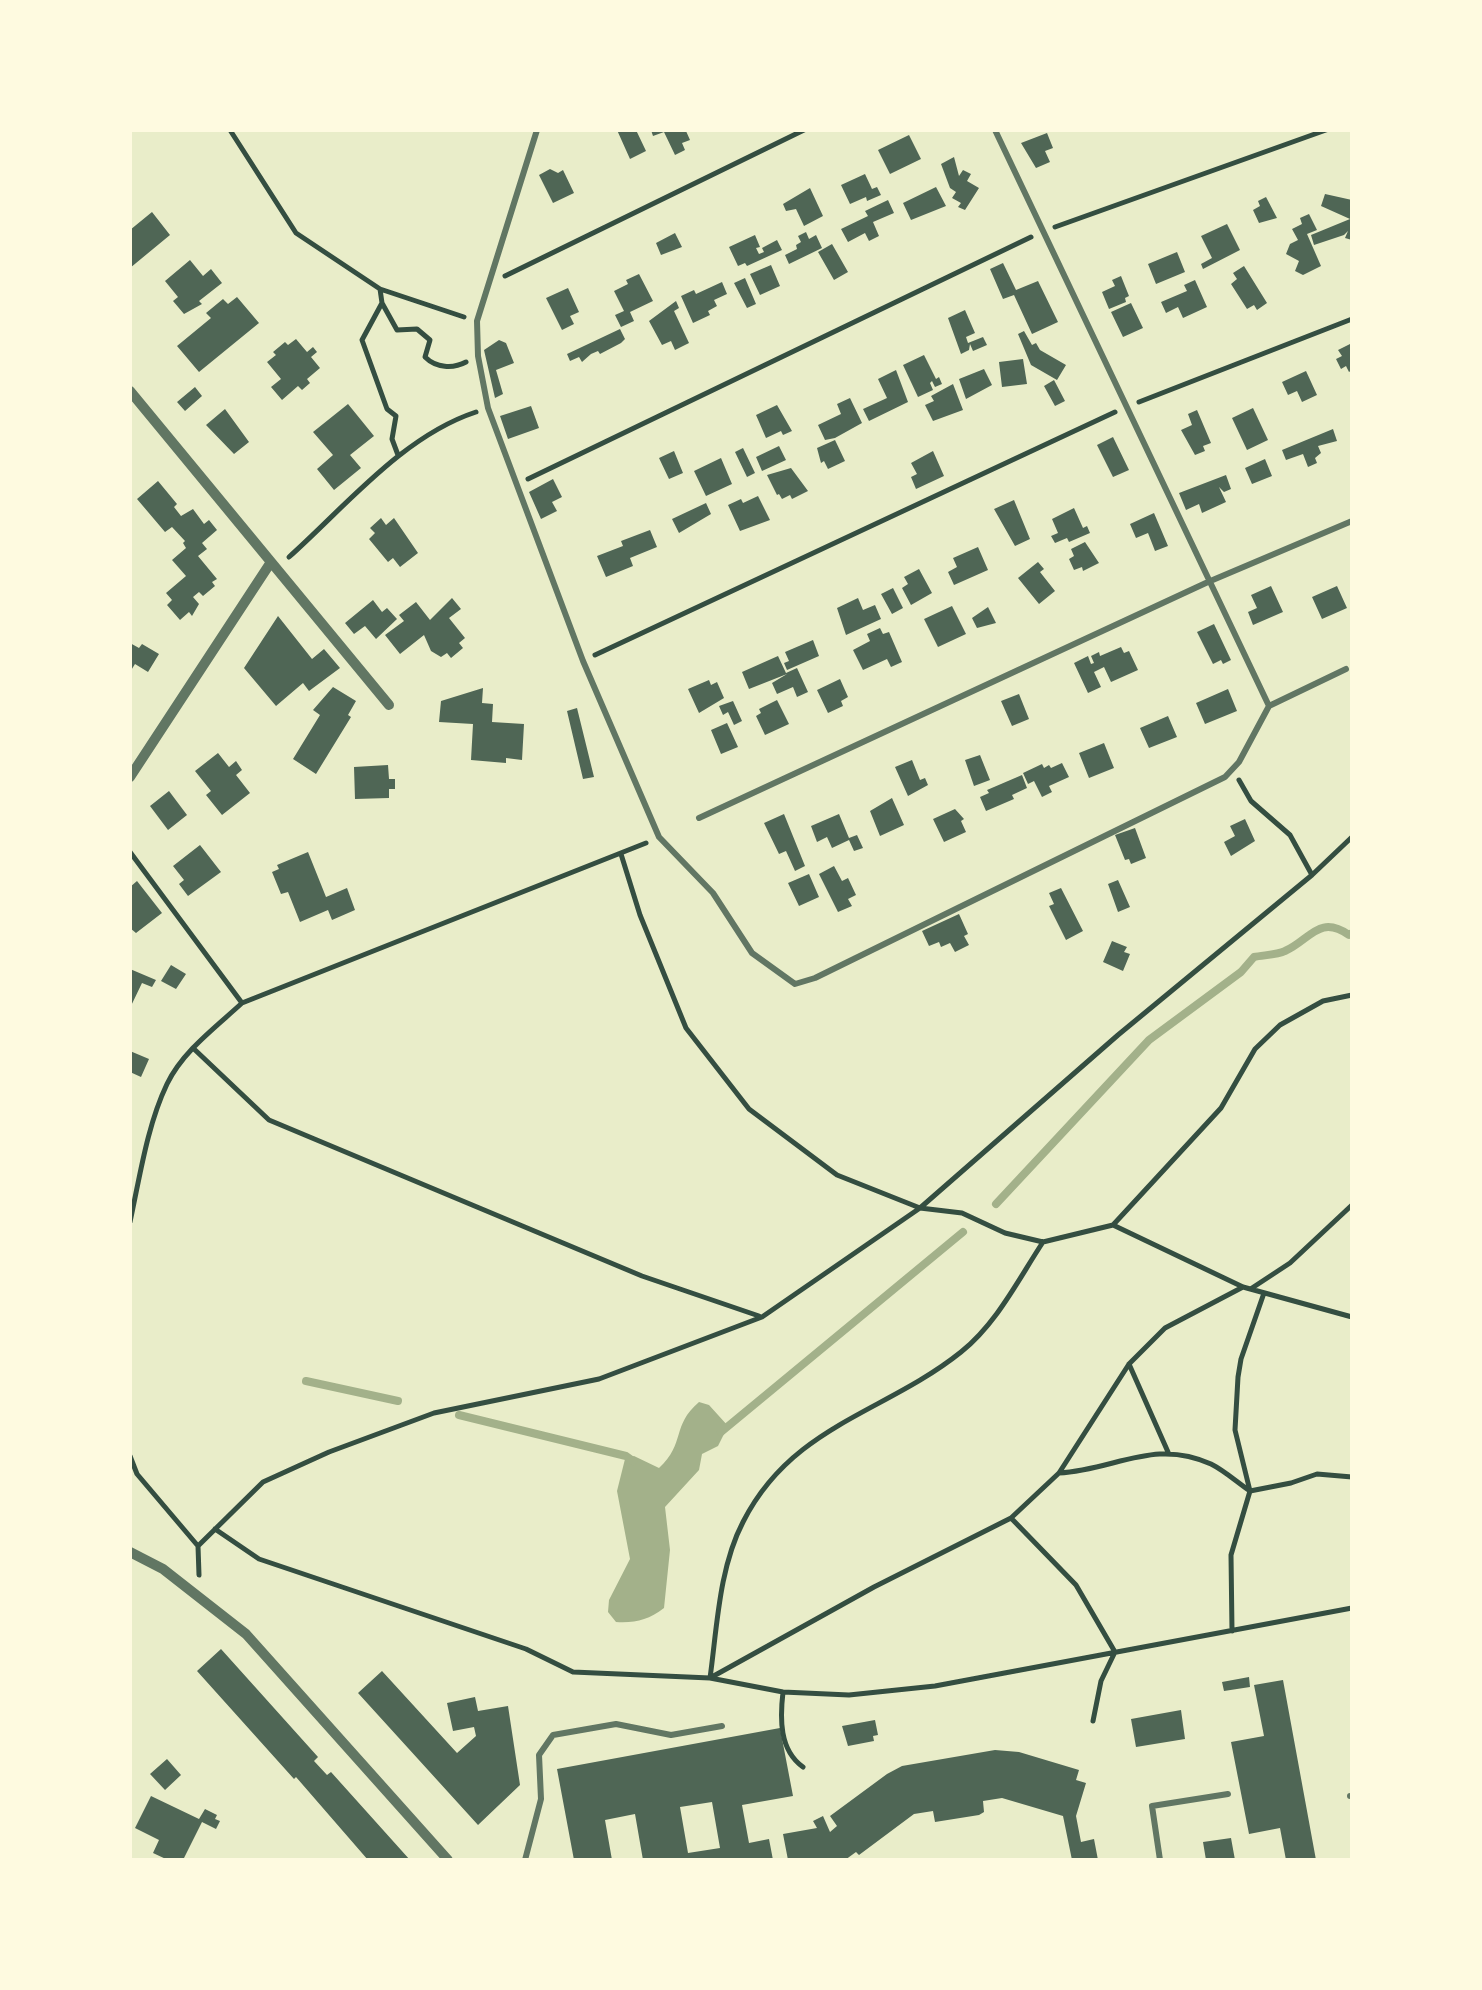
<!DOCTYPE html>
<style>
body{margin:0}
#map{position:relative;width:1482px;height:1990px;overflow:hidden;background:#e9edc9;font-family:Karla,sans-serif}
canvas{display:block}
.frame{position:absolute;inset:0;border:132px solid #fefae0;pointer-events:none}
</style>
<div id="map">
<canvas width="1482" height="1990"></canvas>
<div class="frame"></div>
</div>
<script>
const c = document.querySelector('canvas').getContext('2d');
c.lineJoin = 'round';
function fillPath(path, color) { c.fillStyle = color; c.fill(path, 'evenodd'); }
function stroke(path, color, width, dash) { c.strokeStyle = color; c.lineWidth = width; c.lineCap = dash ? 'butt' : 'round'; c.setLineDash(dash || []); c.stroke(path); }
fillPath(new Path2D(`
 M699 1402 709 1405 728 1426 718 1446 702 1454 699 1470 665 1507 670 1550 664 1608C648 1620 636 1623 616 1622L608 1612 609 1600 630 1559 617 1491 625 1459 634 1456 659 1468C686 1443 671 1426 699 1402Z`), '#a3b18a');
stroke(new Path2D(`
 M996 1204 1149 1040 1241 972 1254 957C1263 955 1277 955 1285 951 1310 940 1319 914 1349 935L1352 933
 M306 1381 398 1401
 M459 1415 626 1456 633 1461
 M721 1432 963 1232`), '#a3b18a', 8);
fillPath(new Path2D(`
 M617 130H636L646 151 630 159Z
 M651 130 686 131 690 140 682 143 685 150 675 155 664 132 653 136Z
 M1047 133 1053 148 1045 151 1050 162 1036 168 1021 143Z
 M909 135 921 159 890 174 878 150Z
 M954 157 959 176 963 170 971 174 967 181 979 188 965 210 958 207 961 203 952 198 956 192 950 188 941 164Z
 M550 169 558 173 563 170 574 193 553 203 539 175Z
 M865 174 872 189 877 187 881 195 867 201 866 197 850 204 841 185Z
 M936 187 946 206 911 220 903 203Z
 M810 188 823 216 804 226 796 209 786 211 783 204Z
 M1325 194 1352 200V240L1345 238 1348 231 1344 235 1314 245 1311 235 1350 219 1321 206Z
 M1266 197 1277 218 1259 223 1253 210 1260 206 1258 201Z
 M888 200 894 213 873 222 879 236 869 241 865 233 848 242 841 229 868 216 865 211Z
 M152 212 170 235 130 268V230Z
 M1309 214 1317 230 1307 234 1321 266 1303 275 1295 271 1299 261 1286 254 1290 244 1298 240 1292 229 1302 224 1300 218Z
 M1227 224 1240 250 1203 269 1201 264 1212 258 1201 236Z
 M806 232 809 239 816 235 822 248 789 264 785 255 797 249 796 245 801 242 798 236Z
 M675 233 682 247 661 255 656 243Z
 M755 235 760 247 756 248 759 254 764 252 762 248 777 240 782 250 747 266 745 263 738 266 729 247Z
 M832 244 848 272 834 280 818 252Z
 M1177 252 1185 272 1156 284 1148 264Z
 M190 260 203 276 211 269 222 283 199 301 202 304 184 314 173 301 178 297 165 281Z
 M1003 263 1016 290 1038 281 1058 322 1032 334 1014 295 1003 299 990 269Z
 M771 265 780 286 760 295 750 274Z
 M1244 266 1267 303 1257 310 1254 305 1247 309 1231 284 1237 279 1233 273Z
 M639 274 653 301 630 312 634 321 621 327 615 315 624 311 614 291 628 284 626 280Z
 M1121 276 1129 296 1125 298 1126 302 1109 309 1102 292 1115 286 1112 280Z
 M745 278 756 304 747 308 734 283Z
 M1195 280 1207 307 1183 318 1178 307 1166 313 1161 302 1187 291 1184 285Z
 M722 282 727 294 714 300 717 306 708 311 710 315 693 323 681 296 694 290 696 294Z
 M568 288 579 312 570 316 574 324 562 330 546 298Z
 M237 297 259 323 199 372 177 346 211 318 206 313 223 299 228 304Z
 M676 301 679 308 674 311 689 343 675 350 671 341 662 345 649 321Z
 M1131 303 1143 328 1123 337 1111 312Z
 M965 310 975 333 966 337 968 343 983 337 987 345 973 351 970 344 969 350 961 354 948 318Z
 M620 329 625 339 621 343 600 354 598 351 591 354 582 362 579 357 570 361 567 354Z
 M1024 331 1032 345 1036 343 1040 350 1066 365 1057 380 1031 365 1018 334Z
 M296 339 307 352 313 347 317 352 311 357 320 368 307 379 310 383 302 390 298 386 282 400 271 387 281 379 267 362 276 355 273 352 285 342 288 345Z
 M499 340 506 343 514 363 496 370 503 394 495 398 484 350Z
 M1352 343V370L1349 372 1346 366 1341 369 1336 359 1342 356 1338 350Z
 M924 355 936 379 939 377 942 384 935 387 932 381 930 383 933 390 918 397 903 365Z
 M1023 359 1027 384 1002 387 999 362Z
 M984 369 992 385 966 399 959 379Z
 M896 370 908 402 869 421 863 409 887 398 878 379Z
 M1306 371 1317 395 1302 402 1297 391 1288 395 1282 382Z
 M1054 380 1065 401 1055 406 1044 386Z
 M953 384 963 410 933 421 925 405 934 401 931 396Z
 M195 387 202 396 185 411 177 402Z
 M850 398 862 423 835 438 825 440 818 425 841 414 837 404Z
 M348 404 374 436 350 455 361 468 334 490 317 469 333 455 313 432Z
 M777 405 792 431 783 435 781 431 766 438 756 415Z
 M531 406 539 428 508 439 500 416Z
 M1253 408 1268 440 1247 450 1232 418Z
 M225 409 249 442 234 454 206 425Z
 M1197 410 1211 443 1203 446 1205 451 1195 455 1181 430 1192 425 1188 414Z
 M1333 429 1337 441 1318 446 1321 453 1315 458 1317 463 1308 467 1303 454 1286 460 1282 450Z
 M1113 437 1129 470 1113 477 1097 445Z
 M835 440 845 461 828 469 824 461 821 463 817 448Z
 M779 446 786 460 762 471 756 457Z
 M743 448 755 473 747 477 735 452Z
 M674 451 683 473 669 479 659 458Z
 M933 451 944 476 916 489 911 477 917 474 911 463Z
 M721 458 732 484 706 496 694 471Z
 M1265 459 1272 476 1252 484 1245 468Z
 M791 468 808 491 792 499 790 495 782 499 779 494 777 495 767 475Z
 M1226 475 1231 489 1224 492 1219 487 1226 502 1202 513 1199 504 1186 510 1179 493Z
 M553 479 562 497 552 502 557 511 541 519 529 492Z
 M158 481 177 504 174 507 181 516 193 509 204 524 209 520 217 530 202 543 207 549 198 556 217 579 212 582 215 586 203 596 199 592 193 597 199 604 192 616 189 612 180 620 167 605 172 600 166 593 186 576 172 560 186 548 183 543 185 541 172 527 165 532 137 499Z
 M758 496 770 520 740 531 728 505 741 499 743 503Z
 M1014 500 1030 539 1015 546 994 509Z
 M706 503 711 514 679 533 672 519Z
 M1074 508 1083 528 1087 526 1090 533 1069 542 1067 538 1055 543 1051 536 1058 533 1052 519Z
 M1154 513 1168 546 1155 551 1148 533 1136 538 1130 524Z
 M381 518 386 525 394 518 418 553 400 567 393 558 388 562 369 539 375 533 370 528Z
 M650 530 657 547 630 558 633 566 606 577 597 556 623 546 621 541Z
 M1085 542 1099 563 1083 571 1082 567 1074 570 1069 559 1074 556 1071 549Z
 M978 547 988 570 954 585 948 572 957 567 953 558Z
 M1038 562 1044 569 1040 572 1055 591 1039 604 1018 578Z
 M919 569 932 593 911 605 902 588 908 584 904 577Z
 M1271 586 1283 612 1253 625 1248 612 1257 608 1251 595Z
 M1337 586 1347 608 1322 619 1312 597Z
 M893 588 903 608 892 614 881 594Z
 M452 598 461 609 449 618 465 638 459 643 463 648 451 658 447 653 441 657 431 651 424 635 400 654 385 635 404 621 399 615 416 602 430 620Z
 M858 598 863 610 875 605 881 619 846 635 837 608Z
 M373 600 382 612 387 608 397 619 376 639 365 626 354 634 345 623Z
 M952 606 966 634 938 647 924 619Z
 M988 607 996 623 977 628 972 618Z
 M278 616 312 659 324 649 340 668 309 691 303 683 276 706 244 668Z
 M1214 624 1231 660 1223 664 1221 660 1213 664 1197 632Z
 M880 628 883 634 889 632 902 662 891 667 887 659 863 670 853 650 870 641 867 634Z
 M813 640 819 656 787 670 784 663 789 661 785 652Z
 M130 643 139 648 142 644 159 654 148 672 135 664 130 672Z
 M1121 647 1124 653 1129 651 1138 670 1111 682 1104 667 1094 672 1101 687 1088 693 1074 663 1088 656 1091 664 1094 663 1091 656 1099 652 1100 656Z
 M778 656 786 673 797 668 808 692 797 697 793 687 777 694 772 683 787 674 749 689 742 672Z
 M840 679 848 697 841 701 843 706 828 713 817 690Z
 M709 680 711 685 717 682 724 698 699 713 688 689Z
 M333 687 356 701 348 715 351 717 316 774 293 759 320 715 313 710Z
 M483 688 482 703 493 704 492 722 524 724 522 760 506 758V763L471 760 473 724 439 722 441 701Z
 M1228 689 1237 711 1205 724 1196 703Z
 M1019 694 1029 719 1012 726 1001 701Z
 M777 700 789 724 765 735 756 716 761 713 759 709Z
 M733 701 742 721 734 725 728 712 723 715 719 706Z
 M577 708 594 777 583 779 567 711Z
 M1168 716 1177 737 1149 748 1140 728Z
 M727 723 738 747 721 754 711 730Z
 M1104 743 1114 768 1089 778 1079 753Z
 M218 753 229 767 236 761 242 770 236 775 250 793 222 815 206 795 211 791 195 771Z
 M980 755 990 780 974 786 965 760Z
 M912 760 920 780 925 778 928 785 908 796 895 767Z
 M1062 763 1069 777 1049 786 1052 792 1042 797 1034 781 1028 784 1023 773 1042 764 1044 768 1049 765 1051 768Z
 M388 765 389 779H395V789H389V798L355 799 354 767Z
 M1022 775 1027 788 1012 795 1014 799 986 811 980 797 989 793 987 790Z
 M169 791 187 815 168 830 150 806Z
 M892 798 904 825 880 836 870 811Z
 M955 809 964 819 961 821 966 832 944 842 933 819Z
 M784 814 805 866 795 871 786 851 779 854 764 823Z
 M839 814 849 838 857 835 863 848 854 851 849 840 832 848 827 837 817 842 811 826Z
 M1245 819 1255 841 1231 856 1224 842 1235 836 1230 826Z
 M1135 828 1146 858 1131 864 1129 859 1125 860 1115 835Z
 M200 845 221 872 188 896 179 884 184 880 173 866Z
 M308 852 326 897 347 888 355 910 332 920 328 910 300 922 288 892 281 894 272 872 279 869 277 865Z
 M834 866 842 881 848 878 856 895 848 899 852 906 838 912 819 874Z
 M809 874 819 897 799 906 788 883Z
 M1118 880 1130 907 1118 912 1108 884Z
 M137 881 162 913 136 933 130 928V887Z
 M1061 888 1083 931 1066 940 1049 906 1054 904 1049 893Z
 M959 914 968 934 964 936 969 945 955 952 950 943 941 947 939 942 929 946 922 931Z
 M1112 941 1127 947 1124 952 1130 954 1123 971 1103 962Z
 M171 965 186 974 176 989 161 981Z
 M130 969 156 980 152 987 142 983 130 1008Z
 M130 1051 149 1059 141 1077 130 1072Z
 M221 1649 318 1757 314 1761 327 1775 331 1772 410 1860H368L296 1777 294 1779 197 1671Z
 M382 1671 457 1753 476 1736 474 1727 453 1731 447 1703 475 1697 478 1711 508 1706 520 1785 478 1825 358 1693Z
 M1249 1677 1250 1687 1224 1691 1222 1682Z
 M1283 1680 1316 1860H1286L1280 1828 1249 1834 1231 1742 1264 1736 1254 1685Z
 M1181 1710 1185 1739 1136 1747 1131 1719Z
 M875 1720 878 1735 873 1736 874 1741 848 1746 842 1726Z
 M780 1728 793 1796 742 1805 749 1843 769 1839 773 1860H643L635 1814 605 1820 612 1860H574L557 1769ZM712 1802 720 1848 688 1853 680 1807Z
 M995 1750 1019 1752 1079 1770 1076 1780 1086 1783 1076 1816 1081 1842 1094 1839 1098 1860H1072L1063 1816 1002 1798 983 1801 984 1812 979 1815 935 1822 933 1811 914 1814 859 1855 856 1852 845 1860H788L783 1834 817 1828 813 1821 823 1816 830 1832 837 1826 830 1816 887 1774 902 1766Z
 M167 1759 181 1775 165 1790 150 1774Z
 M151 1796 199 1819 205 1809 217 1815 215 1819 220 1821 216 1829 202 1822 183 1860H168L153 1853 159 1840 135 1828Z
 M1231 1838 1235 1860H1206L1203 1842Z`), '#4f6655');
stroke(new Path2D(`
 M230 130 296 233 380 289 464 317
 M1055 227 1326 130
 M505 276 804 130
 M380 289 382 303 362 340 387 409 396 416 392 439 398 455
 M382 303 397 330 417 329 430 340 425 357C436 368 453 369 466 362
 M1139 402 1352 319
 M528 479 1031 237
 M289 557C346 506 403 436 476 412
 M595 655 1115 412
 M1239 780 1251 801 1290 835 1312 875
 M130 852 242 1003
 M621 854 640 915 686 1028 749 1109 837 1175 920 1208 962 1213 1005 1233 1043 1242 1113 1225 1243 1287 1352 1317
 M193 1048 269 1120 642 1276 759 1316
 M130 1222C140 1176 147 1126 167 1084 183 1051 216 1027 242 1003L646 843
 M1113 1225 1221 1108 1255 1049 1280 1025 1323 1001 1352 995
 M1252 1288 1290 1263 1352 1205
 M1129 1364 1168 1452
 M130 1456 137 1474 198 1546
 M1059 1473C1115 1470 1154 1438 1211 1464 1225 1471 1238 1483 1250 1491L1291 1483 1317 1474 1352 1477
 M1011 1518 1076 1585 1115 1652 1101 1681 1093 1721
 M215 1529 259 1559 526 1649 573 1672 710 1678 783 1692 849 1695 935 1686 1352 1608
 M199 1575 198 1546 263 1482 329 1452 434 1413 599 1379 762 1317 920 1208 1118 1035 1312 875 1352 837
 M1232 1631 1231 1555 1250 1491 1235 1430 1238 1377 1241 1359 1264 1293
 M710 1678 874 1587 1011 1518 1059 1473 1129 1364 1165 1328 1243 1287
 M710 1678C717 1628 719 1568 743 1522 792 1425 885 1413 961 1352 997 1323 1018 1280 1043 1242
 M783 1692C780 1718 779 1750 803 1767`), '#344e41', 5);
stroke(new Path2D(`
 M537 130 477 321 478 356 488 408 583 661 659 837 713 893 752 953 795 984 815 978 1225 777 1239 762 1269 706
 M995 130 1269 706
 M1269 706 1346 669
 M699 818 1208 582 1352 521
 M1350 1796H1352
 M525 1860 541 1799 539 1755 553 1735 616 1724 671 1735 722 1726
 M1160 1860 1152 1806 1228 1794`), '#617663', 6);
stroke(new Path2D(`
 M130 391 389 705
 M130 777 271 562
 M130 1552 163 1569 246 1634 448 1860`), '#617663', 10);
</script>
